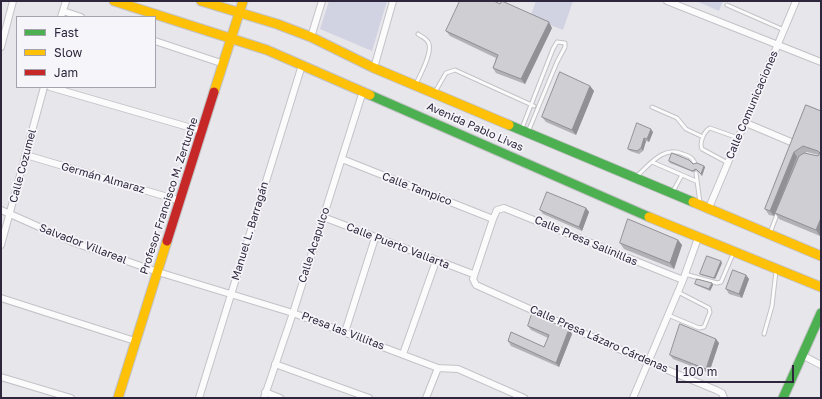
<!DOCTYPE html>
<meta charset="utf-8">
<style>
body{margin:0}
#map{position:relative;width:822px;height:399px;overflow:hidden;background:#e7e6eb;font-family:"Golos Text",sans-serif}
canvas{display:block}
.frame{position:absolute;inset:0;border:2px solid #2d263c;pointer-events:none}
.legend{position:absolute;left:16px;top:16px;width:140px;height:72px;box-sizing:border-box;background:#f6f5f9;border:1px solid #a6a2ad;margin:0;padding:5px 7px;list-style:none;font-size:12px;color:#2d263c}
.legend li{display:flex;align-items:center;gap:8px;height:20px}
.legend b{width:20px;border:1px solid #a6a2ad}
.scale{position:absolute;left:676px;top:365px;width:118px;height:18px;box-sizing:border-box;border:2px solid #2d263c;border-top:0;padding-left:5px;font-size:12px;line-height:14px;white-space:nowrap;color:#2d263c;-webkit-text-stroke:3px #f6f5f9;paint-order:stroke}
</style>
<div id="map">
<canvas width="822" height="399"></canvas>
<div class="frame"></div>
<ul class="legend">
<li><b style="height:5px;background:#4caf50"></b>Fast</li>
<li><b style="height:5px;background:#ffc107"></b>Slow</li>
<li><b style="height:5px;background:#c62828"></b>Jam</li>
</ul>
<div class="scale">100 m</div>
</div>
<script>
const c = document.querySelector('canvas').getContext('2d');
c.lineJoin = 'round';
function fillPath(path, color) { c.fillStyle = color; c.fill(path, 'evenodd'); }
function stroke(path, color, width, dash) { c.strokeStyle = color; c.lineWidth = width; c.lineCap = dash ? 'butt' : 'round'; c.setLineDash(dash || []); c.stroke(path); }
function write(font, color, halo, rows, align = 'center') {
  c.font = font + ' "Golos Text",sans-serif'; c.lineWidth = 3.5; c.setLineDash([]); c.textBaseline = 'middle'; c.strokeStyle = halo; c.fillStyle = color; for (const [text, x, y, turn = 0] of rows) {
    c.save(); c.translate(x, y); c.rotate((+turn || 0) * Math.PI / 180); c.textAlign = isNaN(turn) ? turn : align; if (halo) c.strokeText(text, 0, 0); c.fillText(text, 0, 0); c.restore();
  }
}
fillPath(new Path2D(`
 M329 1H387L372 51 320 29Z
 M536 1H573L563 30 530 17Z
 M696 1H723L719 11Z`), '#d2d3e2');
const lane = new Path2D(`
 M727 5 784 30
 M416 84C420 75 432 54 429 44 428 39 422 37 418 34
 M435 92 446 73 455 70 534 106
 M652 107 677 118 686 129 703 137
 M522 128 553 49 557 42 565 43V47L557 62 528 132
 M652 162 696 181
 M728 163 702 149C699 143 704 131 710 128L738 138
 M696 173 700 203
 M637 176C650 164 664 145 683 154 689 156 692 157 695 163
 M672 193 682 175
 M770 233 778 212
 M685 274 717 283 721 282 733 254
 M668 315 699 328 704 327 710 312 709 308 678 292
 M764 334 772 306 776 271`);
const street = new Path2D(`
 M667 1 821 62
 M63 11 81 17
 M61 17 66 1
 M311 37 322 1
 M155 41 224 64
 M1 47 13 1
 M374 68 393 1
 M50 87 202 131
 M746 123 791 142
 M26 155 181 201
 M342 159 493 219
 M1 210 75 243 158 272 293 313 438 368 458 369 524 398
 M708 210 796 1
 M323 217 473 274
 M1 245 44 87
 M683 280 504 208 497 210 493 219 473 279 476 285 648 362 716 390 722 393 724 398
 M1 298 135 341
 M345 332 375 238
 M403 354 436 261
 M802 355 821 365
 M275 364 369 398
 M1 377 71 398
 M265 392 280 398
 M199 398 302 65
 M264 398 293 313 363 91
 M426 398 438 368
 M633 398 683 280 698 238`);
const fast = new Path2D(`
 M370 95 649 217
 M509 125 693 202
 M783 398 821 313`);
const slow = new Path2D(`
 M114 1 267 50 370 95
 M201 1 277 24 311 37 374 68 509 125
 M214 92 243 1
 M693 202 821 256
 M649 217 821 287
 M118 398 167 241`);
const jam = new Path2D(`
 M167 241 214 92`);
stroke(lane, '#c3c2c7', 5);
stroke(street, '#c3c2c7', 8);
stroke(fast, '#c2c1c6', 11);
stroke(slow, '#c2c1c6', 11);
stroke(jam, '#c2c1c6', 11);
stroke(lane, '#fbfbfc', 3);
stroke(street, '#fbfbfc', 6);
stroke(fast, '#4caf50', 9);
stroke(slow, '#ffc107', 9);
stroke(jam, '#c62828', 9);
fillPath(new Path2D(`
 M552 28 525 84 496 73 493 68 496 58 450 36 446 31Z
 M590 86 594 91 576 135 546 122 542 117Z
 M806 105 821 111V233L820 236 779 219 775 213 797 157 774 216 769 215 765 209ZM807 152 819 155 818 156 805 153Z
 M653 132 649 142 646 141 643 151 639 154 630 151 628 149Z
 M669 161 704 166 705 167 702 176 697 170 693 172 670 163Z
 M586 208 589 212 582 231 543 214 540 210Z
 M678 240 682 245 674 269 624 249 620 243Z
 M722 263 715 279 701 275 700 274Z
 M746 275 749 279 742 298 729 294 726 289Z
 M712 283 713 285 710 291 696 285 695 284Z
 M528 326 572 334 559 367 511 346 508 341 544 347 548 338 531 330Z
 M719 343 709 373 673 359 670 355Z`), '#b2b1b5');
fillPath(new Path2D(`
 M549 22 552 28 525 84 521 79Z
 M590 86 594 91 576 135 572 130Z
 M651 129 653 132 649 142 647 139Z
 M644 138 646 141 643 151 641 148Z
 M794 152 797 157 774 216 770 211Z
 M704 166 705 167 702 176 701 174Z
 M586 208 589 212 582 231 579 227Z
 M821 218V233L820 236 816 230Z
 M678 240 682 245 674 269 670 263Z
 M721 261 722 263 715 279 714 278Z
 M746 275 749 279 742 298 739 294Z
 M712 283 713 285 710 291 709 289Z
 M569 329 572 334 559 367 556 363Z
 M716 339 719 343 709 373 706 369Z`), '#919094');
const building = new Path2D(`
 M460 1H494L500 4 502 1 549 22 521 79 493 68 498 55 446 31Z
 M560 72 590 86 572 130 542 117Z
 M806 105 821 111V218L816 230 775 213 799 156 804 153 818 156 820 153 818 151 803 146 794 152 770 211 765 209Z
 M637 123 651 129 647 139 644 138 641 148 637 151 628 149Z
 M672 153 689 160 693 164 697 163 704 166 701 174 696 169 692 171 669 161Z
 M547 192 586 208 579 227 540 210Z
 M628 219 678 240 670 263 620 243Z
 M707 256 721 261 714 278 700 274Z
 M733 270 746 275 739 294 726 289Z
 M697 279 712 283 709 289 695 284Z
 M532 314 569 329 556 363 508 341 511 332 544 347 549 335 528 326Z
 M680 324 716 339 706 369 670 355Z`);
fillPath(building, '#cfced3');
stroke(building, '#919094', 1);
write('11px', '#2d263c', '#f6f5f9', [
 ["Calle Comunicaciones",752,105,-67],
 ["Avenida Pablo Livas",475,127,24],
 ["Calle Cozumel",23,166,-75],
 ["Germán Almaraz",103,178,16],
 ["Calle Tampico",417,189,21],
 ["Profesor Francisco M. Zertuche",169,196,-72],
 ["Manuel L. Barragán",250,231,-73],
 ["Calle Presa Salinillas",586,241,23],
 ["Salvador Villareal",83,244,21],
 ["Calle Acapulco",314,245,-72],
 ["Calle Puerto Vallarta",398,246,21],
 ["Presa las Villitas",343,331,21],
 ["Calle Presa Lázaro Cárdenas",599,339,24]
]);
</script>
